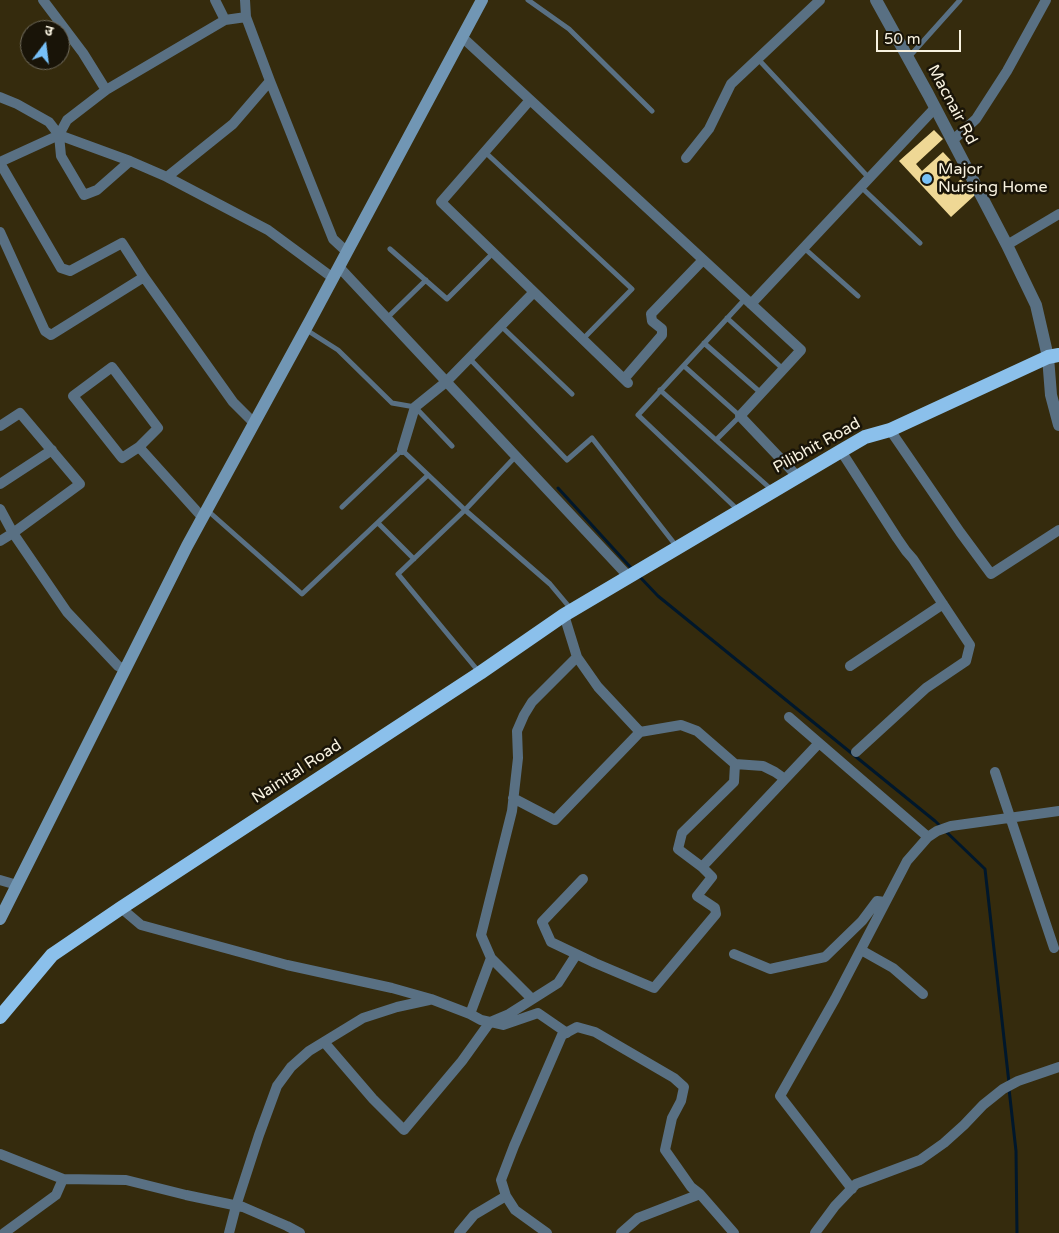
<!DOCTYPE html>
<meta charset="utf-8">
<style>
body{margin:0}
#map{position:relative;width:1059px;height:1233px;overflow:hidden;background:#352b0d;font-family:"Varela Round","Noto Sans Devanagari",sans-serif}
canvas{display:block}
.north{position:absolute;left:20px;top:20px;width:50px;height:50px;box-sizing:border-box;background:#191408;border:1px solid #726d5e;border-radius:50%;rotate:15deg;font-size:14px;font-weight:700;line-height:20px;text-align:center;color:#f8f2e0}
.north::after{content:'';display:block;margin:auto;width:18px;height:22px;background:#77c0f7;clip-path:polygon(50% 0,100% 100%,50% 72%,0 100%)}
.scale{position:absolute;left:876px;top:30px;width:85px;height:22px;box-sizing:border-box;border:2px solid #f8f2e0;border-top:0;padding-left:6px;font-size:15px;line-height:18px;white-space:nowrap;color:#f8f2e0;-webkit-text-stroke:4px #191408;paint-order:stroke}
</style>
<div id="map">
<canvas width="1059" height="1233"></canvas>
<div class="north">उ</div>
<div class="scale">50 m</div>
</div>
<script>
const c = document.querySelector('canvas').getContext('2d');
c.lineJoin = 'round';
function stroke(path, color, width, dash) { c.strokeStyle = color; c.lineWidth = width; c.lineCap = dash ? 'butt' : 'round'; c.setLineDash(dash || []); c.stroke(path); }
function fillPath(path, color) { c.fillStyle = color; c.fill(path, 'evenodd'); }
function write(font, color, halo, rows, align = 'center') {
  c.font = font + ' "Varela Round",sans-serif'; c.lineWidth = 5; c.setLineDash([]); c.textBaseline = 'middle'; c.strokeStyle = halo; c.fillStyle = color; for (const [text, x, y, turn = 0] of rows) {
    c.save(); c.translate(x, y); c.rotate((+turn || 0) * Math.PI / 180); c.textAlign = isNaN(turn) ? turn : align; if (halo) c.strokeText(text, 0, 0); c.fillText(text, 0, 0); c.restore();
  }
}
stroke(new Path2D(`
 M558 488 633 570
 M639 576 658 596 935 821 985 869 1009 1083
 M1009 1089 1016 1151 1017 1233`), '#00172b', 3);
fillPath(new Path2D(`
 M934 130 943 139 916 164 922 171 943 152 959 169 939 188 945 194 961 179 975 195 951 217 899 161Z`), '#efd895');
stroke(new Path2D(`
 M528 0 569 29 652 111
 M909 57 960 0
 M758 59 869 178
 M485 152 632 289 583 339
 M861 187 920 243
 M804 248 858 296
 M390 249 447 299 493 253
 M387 318 426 280
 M727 318 783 369
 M501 326 572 394
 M305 329 338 350 392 403 415 407 452 446
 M704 343 761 393
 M469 358 567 460 592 438 677 547
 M684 366 740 416 716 440
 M660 390 772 490
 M342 507 402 450 465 510 550 584 571 609
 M207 510 302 594 428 475
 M738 510 638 415 745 299
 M378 523 414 559
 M479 672 398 574 465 510 516 456`), '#597083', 5);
stroke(new Path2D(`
 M43 0 83 53 106 90
 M215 0 225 20
 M245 0 246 17 270 81 333 239 347 252
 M462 37 801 350 740 416 797 476
 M0 97 17 104 49 122 59 135 130 161 167 177 268 230 333 278
 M530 100 441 202 628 383
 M952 141 976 119 1007 71 1046 0
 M686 158 709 129 731 84 820 0
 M130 161 97 190 84 195 61 156 59 135 67 120 106 90 225 20 246 17
 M0 162 59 135
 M0 163 61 268 70 271 122 243 144 277 233 402 254 423
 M167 177 233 124 270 81
 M0 232 45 331 51 335 144 277
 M1007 245 1059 214
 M339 267 629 577
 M751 304 935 108
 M624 379 662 335V329L652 321 651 314 703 260
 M0 426 20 413 80 484 13 533 0 541
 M890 430 960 532 991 574 1059 530
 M139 447 158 428 112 367 73 396 122 458 139 447 202 517
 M402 450 415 407 446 382 534 292
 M841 451 897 538 906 551 913 559 970 645 966 661 926 688 856 752
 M0 484 52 450
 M0 509 13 533 67 612 118 666 124 669
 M564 615 577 657 598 687 640 732 681 725 697 731 735 764 763 766 775 772 785 779
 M850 666 943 604
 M789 717 928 837
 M995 772 1054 948
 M513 798 555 820 640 732
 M702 867 819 743
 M583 879 542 922 551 942 595 963 654 988 716 914 715 908 697 896 712 877 702 867 678 849 682 833 734 782 735 764
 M0 880 17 885
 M121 908 141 925 287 965 392 988 431 999 470 1014 481 1020 490 1022 509 1014 558 983 576 955
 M861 950 893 968 923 994
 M734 954 770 969 825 957 862 921 877 901 885 902
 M491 958 532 999
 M470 1014 491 958 481 935 512 811 518 758 517 731 524 715 532 702 577 657
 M324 1042 373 1099 404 1130 462 1061 490 1022 503 1025 538 1013 567 1033
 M0 1154 63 1179 126 1180 186 1195 243 1207 287 1226 300 1233
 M852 1189 780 1096 835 999 907 861 928 837 937 831 951 826 1059 811
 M4 1233 56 1195 63 1179
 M229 1233 236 1206 259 1135 277 1086 291 1067 309 1051 363 1018 397 1007 429 1000
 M459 1233 474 1215 506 1196
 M547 1233 515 1210 506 1196 501 1180 514 1146 562 1035 577 1027 595 1032 674 1078 684 1087 681 1101 672 1118 665 1150 691 1187 700 1194
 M621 1233 638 1218 700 1194 734 1233
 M815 1233 835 1206 856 1184 920 1160 944 1143 964 1125 983 1105 1003 1089 1018 1081 1059 1067`), '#597083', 10);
stroke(new Path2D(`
 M876 0 928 94 1007 245 1036 305 1048 357 1051 395 1059 425`), '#597083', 12);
stroke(new Path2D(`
 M0 919 187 546 311 319 482 0`), '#7196b4', 12);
stroke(new Path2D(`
 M0 1017 52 955 121 908 480 673 564 615 841 451 865 437 890 430 1048 357 1059 355`), '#8bc0eb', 14);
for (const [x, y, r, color] of [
 [927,179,6,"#77c0f7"]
]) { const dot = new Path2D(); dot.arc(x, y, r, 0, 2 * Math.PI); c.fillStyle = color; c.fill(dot); stroke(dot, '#191408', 2); }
write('16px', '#f8f2e0', '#191408', [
 ["Macnair Rd",952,105,62],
 ["Pilibhit Road",817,446,-29],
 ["Nainital Road",297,772,-33]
]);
write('16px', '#f8f2e0', '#191408', [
 ["Major",938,170],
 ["Nursing Home",938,188]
], 'left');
</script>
